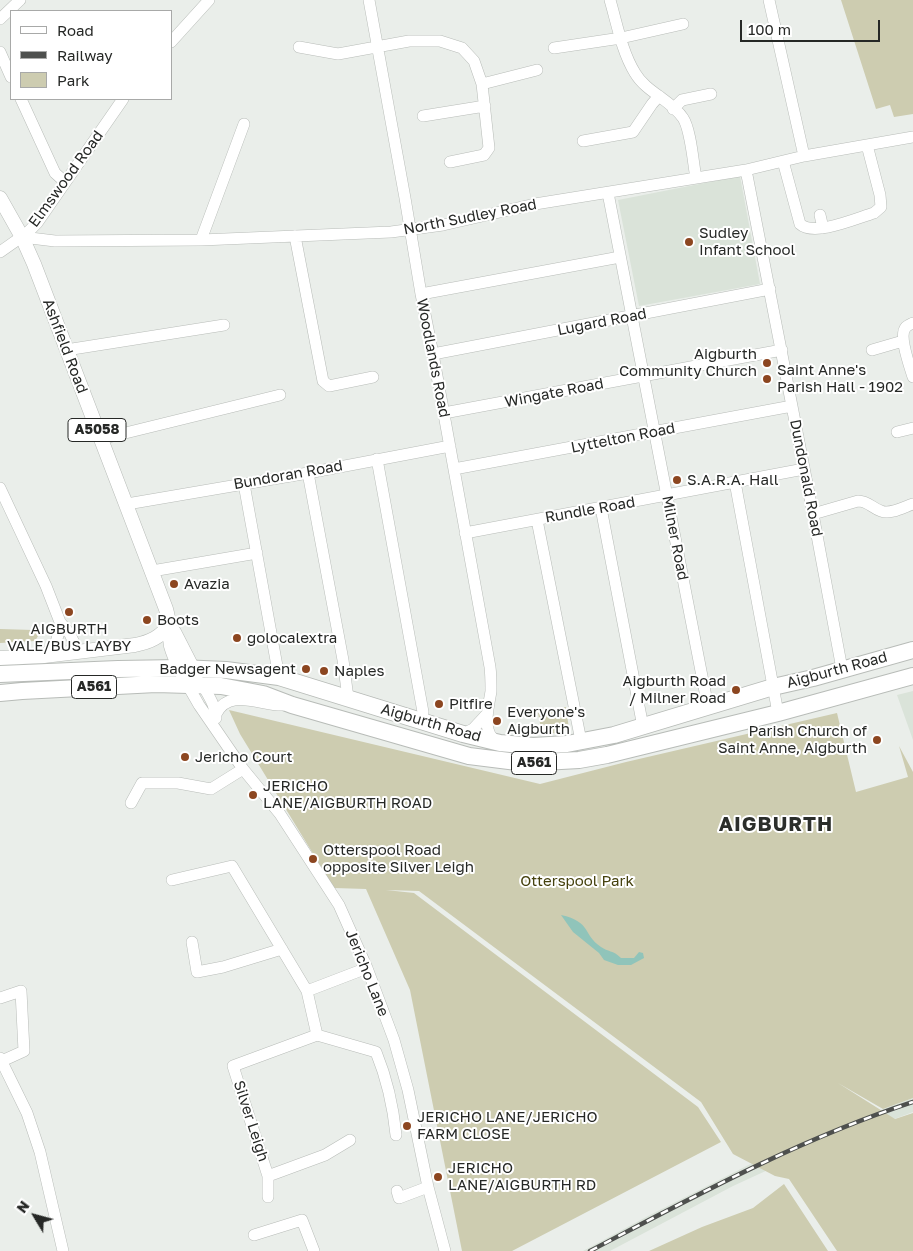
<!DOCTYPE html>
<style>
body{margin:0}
#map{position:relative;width:913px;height:1251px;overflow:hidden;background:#eaeeea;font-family:"Golos Text",sans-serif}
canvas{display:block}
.legend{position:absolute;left:10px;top:10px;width:162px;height:90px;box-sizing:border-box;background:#fff;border:1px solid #a8a9a8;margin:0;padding:6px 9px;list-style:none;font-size:15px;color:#262826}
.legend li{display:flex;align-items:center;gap:10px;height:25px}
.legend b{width:25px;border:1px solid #a8a9a8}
.north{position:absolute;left:10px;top:1191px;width:50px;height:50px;-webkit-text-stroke:4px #fff;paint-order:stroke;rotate:307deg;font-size:14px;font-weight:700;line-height:20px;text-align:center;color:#262826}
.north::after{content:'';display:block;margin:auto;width:18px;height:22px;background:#262826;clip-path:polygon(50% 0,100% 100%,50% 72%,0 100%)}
.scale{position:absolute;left:740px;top:20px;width:140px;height:22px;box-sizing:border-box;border:2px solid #262826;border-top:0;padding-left:6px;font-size:15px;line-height:18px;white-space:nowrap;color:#262826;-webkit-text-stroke:4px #fff;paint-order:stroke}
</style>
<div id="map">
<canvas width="913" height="1251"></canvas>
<ul class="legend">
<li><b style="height:6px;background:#fff"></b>Road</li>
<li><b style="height:6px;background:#4e504e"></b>Railway</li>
<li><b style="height:14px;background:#cdccb0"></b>Park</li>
</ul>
<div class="north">N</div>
<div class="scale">100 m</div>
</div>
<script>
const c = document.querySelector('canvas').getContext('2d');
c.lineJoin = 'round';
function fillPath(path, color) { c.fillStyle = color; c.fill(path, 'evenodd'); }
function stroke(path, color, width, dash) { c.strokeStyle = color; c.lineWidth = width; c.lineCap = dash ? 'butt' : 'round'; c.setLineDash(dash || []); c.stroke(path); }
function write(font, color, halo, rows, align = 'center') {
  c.font = font + ' "Golos Text",sans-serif'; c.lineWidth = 4; c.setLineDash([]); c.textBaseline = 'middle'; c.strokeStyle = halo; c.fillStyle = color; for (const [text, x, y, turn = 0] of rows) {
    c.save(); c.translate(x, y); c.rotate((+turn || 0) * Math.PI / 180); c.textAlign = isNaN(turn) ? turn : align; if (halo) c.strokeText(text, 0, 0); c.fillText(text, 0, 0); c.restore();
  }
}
fillPath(new Path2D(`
 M740 176 760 284 639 306 618 200Z
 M913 691V740L897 695Z
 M913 1098V1112L807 1152 733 1186 610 1251H583L650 1215 790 1144Z`), '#dae3d9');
fillPath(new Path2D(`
 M841 0H913V114L894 117 890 105 876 109Z
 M0 629 33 630 38 636 35 641 0 643Z
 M566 707 569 729 559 733 542 734 538 713Z
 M229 710 540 784 626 762 837 713 856 792 908 777 899 746 913 772V1098L883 1109 838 1083 895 1119 913 1113V1251H837L789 1179 775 1176 733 1154 701 1102 419 891 386 890 414 893 698 1107 721 1142 512 1251H462L410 990 366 889 334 888 240 734Z
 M784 1184 828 1251H649L702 1227 753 1208Z`), '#cdccb0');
fillPath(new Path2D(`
 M561 915C592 922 582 934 601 947 608 952 613 950 621 958H634L639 952 643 953 644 958 631 965H618L604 960 599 953 573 932Z`), '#90c4ba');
const minor = new Path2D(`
 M369 0 405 198 421 294 433 354 490 667C491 675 491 683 491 691 489 706 480 734 498 742
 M610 0C617 24 622 52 635 73 646 92 671 100 683 118 691 130 693 163 696 178
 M769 0 804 156
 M0 19 20 0
 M171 42 209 0
 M299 47 338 54 409 41H440L462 48 474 61 482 84 489 148 484 155 450 162
 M554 48 621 38 683 24
 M0 52 11 77
 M482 84 537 70
 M21 99 55 173 65 182
 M673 109 682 100 711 94
 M423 116 485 106
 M583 141 633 132 652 104 659 96
 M783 161 800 224C814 237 857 218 874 213L881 207 880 195 867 145
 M746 170 813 514 842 669
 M608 193 708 707
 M820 215 823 228
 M295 236 323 381 329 386 373 377
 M22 237 55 241 201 240 391 232 443 225 535 204 746 170 804 156 913 137
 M201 240 244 124
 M0 252 27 233 37 223 123 99
 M421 294 620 257
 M913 323C911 324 908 325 906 327 898 335 910 367 913 377
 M66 350 224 325
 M872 350 903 341
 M433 354 770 289
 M444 413 782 350
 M897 432 913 428
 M101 439 280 395
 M377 459 423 712 422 722
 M454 469 792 406
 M308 473 343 660 348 698
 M735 482 778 713
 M244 484 279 677
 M0 488 46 586 60 622V629L56 642 44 656
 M127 504 308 473 450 446
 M601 508 643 727
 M813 514 858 501C868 501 872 508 881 511 890 515 904 507 913 504
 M537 520 581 741
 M465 533 804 469
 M152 571 257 553
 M60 622 70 634 78 652
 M187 684 199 705 243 769 280 814 339 905 367 968 394 1040 408 1090 428 1187 445 1251
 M202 684C208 695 216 706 216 718
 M216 714C229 687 261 706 283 705
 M463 734 473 729 486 715
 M131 803 142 783H178L211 789 243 769
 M172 880 232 866 307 991 317 1035 233 1066 268 1176 325 1155 350 1140
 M192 942 197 972 223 967 282 949
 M307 991 367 968
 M0 998 21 991 24 1051 2 1061
 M317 1035 376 1052C387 1079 393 1105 396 1135
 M0 1058 27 1113 40 1152 63 1251
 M397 1191 399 1198 428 1187
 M268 1197V1176
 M254 1235 302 1220 314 1251`);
const major = new Path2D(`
 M0 198 22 237 34 264 166 609C170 622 169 634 171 646 174 657 179 666 184 677
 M174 632 196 675
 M0 658 44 656 135 645C150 642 161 637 170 624`);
const highway = new Path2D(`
 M0 674 118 669 180 668 226 670 279 677 463 734 500 743 533 746 567 744 614 735 773 687 813 678 913 650
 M0 693 22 691 156 684 221 686 263 694 292 705 469 756 525 763 579 760 607 755 778 713 913 676`);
stroke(minor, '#b8bcb8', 12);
stroke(major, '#b8bcb8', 15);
stroke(highway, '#b8bcb8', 18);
stroke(minor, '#fff', 11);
stroke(major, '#fff', 14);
stroke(highway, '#fff', 16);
const rail = new Path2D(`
 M590 1251C695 1196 800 1139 913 1102`);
stroke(rail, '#4e504e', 4.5);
stroke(rail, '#fff', 2.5, [8]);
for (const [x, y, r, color] of [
 [689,242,5,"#8c4620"],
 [767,363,5,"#8c4620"],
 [767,379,5,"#8c4620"],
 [677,480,5,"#8c4620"],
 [174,584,5,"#8c4620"],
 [69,612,5,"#8c4620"],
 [147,620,5,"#8c4620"],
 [237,638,5,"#8c4620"],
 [306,669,5,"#8c4620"],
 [324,671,5,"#8c4620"],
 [736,690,5,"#8c4620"],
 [439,704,5,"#8c4620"],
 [497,721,5,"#8c4620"],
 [877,740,5,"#8c4620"],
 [185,757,5,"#8c4620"],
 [253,795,5,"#8c4620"],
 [313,859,5,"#8c4620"],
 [407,1126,5,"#8c4620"],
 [438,1177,5,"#8c4620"]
]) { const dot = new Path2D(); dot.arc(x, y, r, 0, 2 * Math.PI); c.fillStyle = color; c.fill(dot); stroke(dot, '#fff', 2); }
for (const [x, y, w] of [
 [97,430,58],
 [94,687,45],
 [534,763,45]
]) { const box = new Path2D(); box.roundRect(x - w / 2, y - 11.5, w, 23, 4); c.fillStyle = '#fff'; c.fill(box); stroke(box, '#262826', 1); }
write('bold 14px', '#262826', null, [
 ["A5058",97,430],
 ["A561",94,687],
 ["A561",534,763]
]);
write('15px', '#262826', '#fff', [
 ["Elmswood Road",66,179,-54],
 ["North Sudley Road",470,217,-11],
 ["Lugard Road",602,322,-11],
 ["Ashfield Road",65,346,69],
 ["Woodlands Road",433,358,79],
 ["Wingate Road",554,393,-11],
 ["Lyttelton Road",623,438,-11],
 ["Bundoran Road",288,475,-10],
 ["Dundonald Road",806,478,79],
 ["Rundle Road",590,510,-10],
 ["Milner Road",675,538,79],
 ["Aigburth Road",837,670,-15],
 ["Aigburth Road",431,723,16],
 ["Jericho Lane",367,973,68],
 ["Silver Leigh",251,1121,72]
]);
write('15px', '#262826', '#fff', [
 ["Sudley",699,233],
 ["Infant School",699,250],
 ["Aigburth",757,354,"right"],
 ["Community Church",757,371,"right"],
 ["Saint Anne's",777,370],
 ["Parish Hall - 1902",777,387],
 ["S.A.R.A. Hall",687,480],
 ["Avazia",184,584],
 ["Boots",157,620],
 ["AIGBURTH",69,629,"center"],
 ["VALE/BUS LAYBY",69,646,"center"],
 ["golocalextra",247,638],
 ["Badger Newsagent",296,669,"right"],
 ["Naples",334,671],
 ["Aigburth Road",726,681,"right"],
 ["/ Milner Road",726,698,"right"],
 ["Pitfire",449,704],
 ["Everyone's",507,712],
 ["Aigburth",507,729],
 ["Parish Church of",867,731,"right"],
 ["Saint Anne, Aigburth",867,748,"right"],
 ["Jericho Court",195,757],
 ["JERICHO",263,786],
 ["LANE/AIGBURTH ROAD",263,803],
 ["Otterspool Road",323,850],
 ["opposite Silver Leigh",323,867],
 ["JERICHO LANE/JERICHO",417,1117],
 ["FARM CLOSE",417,1134],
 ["JERICHO",448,1168],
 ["LANE/AIGBURTH RD",448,1185]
], 'left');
write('15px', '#45410d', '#fff', [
 ["Otterspool Park",577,881]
]);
c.letterSpacing = '1px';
write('bold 20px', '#2b2e2b', '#fff', [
 ["AIGBURTH",776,825]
]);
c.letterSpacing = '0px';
</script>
